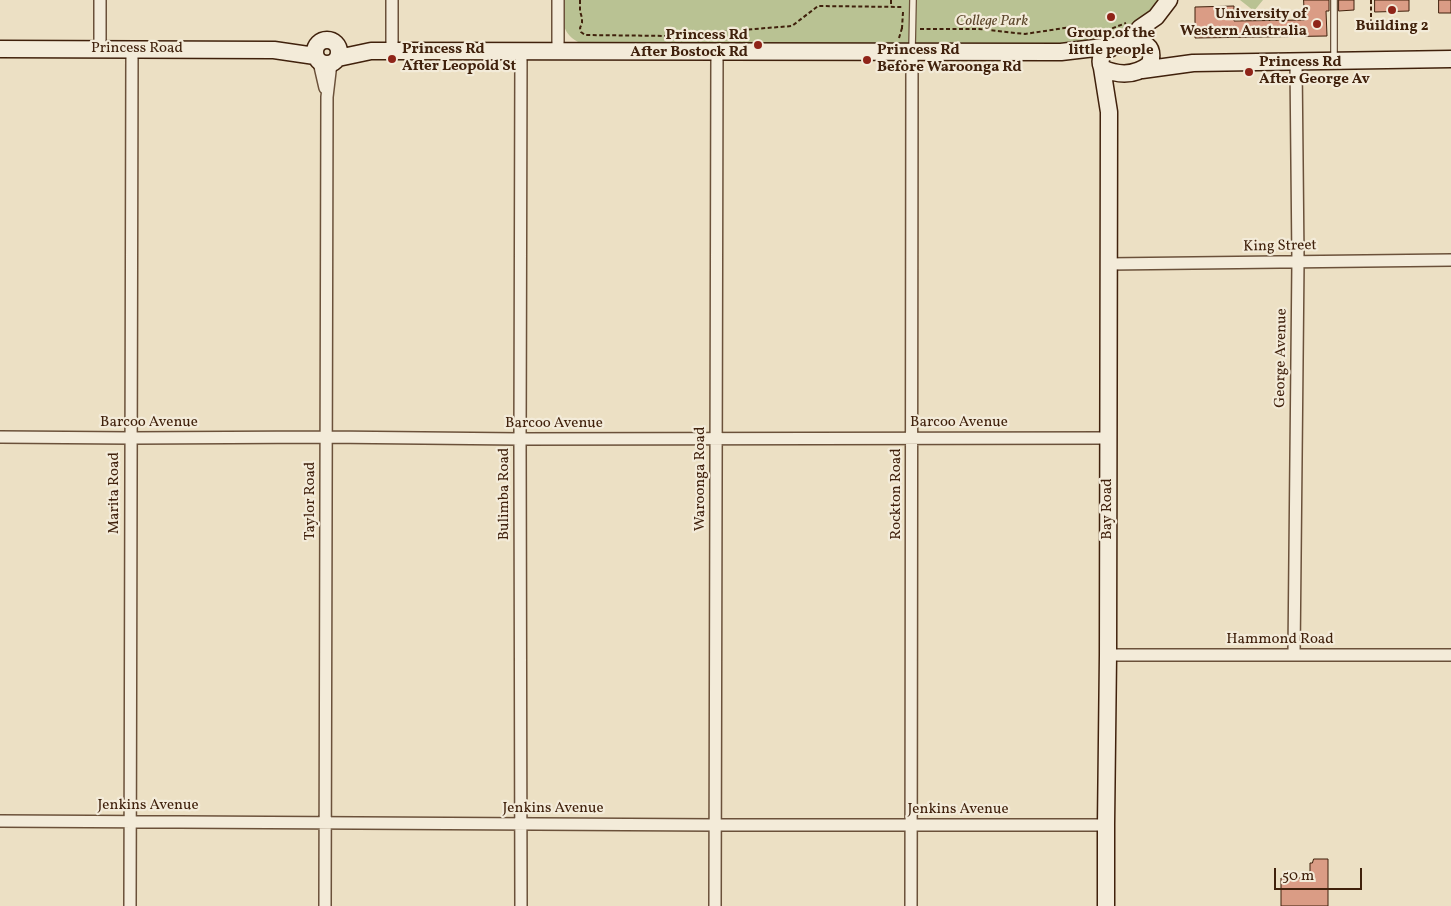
<!DOCTYPE html>
<style>
body{margin:0}
#map{position:relative;width:1451px;height:906px;overflow:hidden;background:#ece0c4;font-family:Vollkorn,serif}
canvas{display:block}
.scale{position:absolute;left:1274px;top:868px;width:88px;height:22px;box-sizing:border-box;border:2px solid #40210c;border-top:0;padding-left:6px;font-size:15px;line-height:18px;white-space:nowrap;color:#40210c;-webkit-text-stroke:4px #f3ebd9;paint-order:stroke}
</style>
<div id="map">
<canvas width="1451" height="906"></canvas>
<div class="scale">50 m</div>
</div>
<script>
const c = document.querySelector('canvas').getContext('2d');
c.lineJoin = 'round';
function fillPath(path, color) { c.fillStyle = color; c.fill(path, 'evenodd'); }
function stroke(path, color, width, dash) { c.strokeStyle = color; c.lineWidth = width; c.lineCap = dash ? 'butt' : 'round'; c.setLineDash(dash || []); c.stroke(path); }
function write(font, color, halo, rows, align = 'center') {
  c.font = font + ' Vollkorn,serif'; c.lineWidth = 4.5; c.setLineDash([]); c.textBaseline = 'middle'; c.strokeStyle = halo; c.fillStyle = color; for (const [text, x, y, turn = 0] of rows) {
    c.save(); c.translate(x, y); c.rotate((+turn || 0) * Math.PI / 180); c.textAlign = isNaN(turn) ? turn : align; if (halo) c.strokeText(text, 0, 0); c.fillText(text, 0, 0); c.restore();
  }
}
fillPath(new Path2D(`
 M563 0H1158L1140 22 1124 38 1055 45 582 44C560 34 563 21 563 0Z
 M1240 0H1263L1254 11Z`), '#b9c293');
const building = new Path2D(`
 M1304 0H1329V11H1326L1327 36 1195 38V7L1234 6V21L1304 20Z
 M1339 0H1354V10L1339 11Z
 M1375 0H1409V11L1375 12Z
 M1439 0H1451V13H1439Z
 M1314 859H1328V906H1281V878H1310V863H1312Z`);
fillPath(building, '#da9c85');
stroke(building, '#40210c', 1);
const lane = new Path2D(`
 M1334 0V59
 M912 50 913 0`);
const street = new Path2D(`
 M100 49V0
 M392 51V0
 M558 52V0
 M319 62 325 88
 M1108 264 1451 260
 M0 437 131 438 326 437 520 439 1107 438
 M1108 655H1451
 M1294 655 1298 261 1296 62
 M0 821 716 825H1106
 M130 906 132 50
 M325 906 327 97 331 63
 M521 906 520 439 521 51
 M715 906 717 51
 M911 906 912 52`);
const secondary = new Path2D(`
 M315 52a12 12 0 1 1 24 0a12 12 0 1 1-24 0Z
 M1129 42C1145 42 1155 45 1150 64 1135 76 1119 76 1102 68 1095 51 1116 45 1129 42Z
 M1129 42 1140 28 1156 17 1169 0
 M0 49 274 50 315 56
 M338 58 371 51H392L1061 52 1112 46
 M1102 68 1109 112 1108 655 1106 825V906
 M1142 70 1193 63 1451 59`);
stroke(lane, '#6b513a', 8);
stroke(street, '#6b513a', 14);
stroke(secondary, '#40210c', 19);
stroke(new Path2D(`
 M580 0V11L582 18V23L580 28 581 32 585 35 671 36 677 34 716 32 792 26 818 6 903 7
 M891 0V6
 M1371 0V25
 M903 12 902 28H903
 M920 29H979L1025 34 1071 27 1080 29 1091 34
 M1100 33 1126 23
 M899 38 902 28`), '#40210c', 2, [4, 2.5]);
stroke(lane, '#f3ebd9', 5.5);
stroke(street, '#f3ebd9', 11);
stroke(secondary, '#f3ebd9', 16);
for (const [x, y, r, color] of [
 [1392,10,5,"#8f2418"],
 [1111,17,5,"#8f2418"],
 [1317,24,5,"#8f2418"],
 [758,45,5,"#8f2418"],
 [392,59,5,"#8f2418"],
 [867,60,5,"#8f2418"],
 [1249,72,5,"#8f2418"]
]) { const dot = new Path2D(); dot.arc(x, y, r, 0, 2 * Math.PI); c.fillStyle = color; c.fill(dot); stroke(dot, '#f3ebd9', 2); }
write('bold 15px', '#40210c', '#f3ebd9', [
 ["University of",1307,15,"right"],
 ["Western Australia",1307,32,"right"],
 ["Building 2",1392,27,"center"],
 ["Group of the",1111,34,"center"],
 ["little people",1111,51,"center"],
 ["Princess Rd",748,36,"right"],
 ["After Bostock Rd",748,53,"right"],
 ["Princess Rd",402,50],
 ["After Leopold St",402,67],
 ["Princess Rd",877,51],
 ["Before Waroonga Rd",877,68],
 ["Princess Rd",1259,63],
 ["After George Av",1259,80]
], 'left');
write('italic 15px', '#5e492e', '#f3ebd9', [
 ["College Park",992,22]
]);
write('15px', '#40210c', '#f3ebd9', [
 ["Princess Road",137,49],
 ["King Street",1280,247,-1],
 ["George Avenue",1282,358,-89],
 ["Barcoo Avenue",149,423],
 ["Barcoo Avenue",959,423],
 ["Barcoo Avenue",554,424],
 ["Waroonga Road",701,479,-90],
 ["Marita Road",115,493,-90],
 ["Bulimba Road",505,494,-90],
 ["Rockton Road",897,494,-90],
 ["Taylor Road",311,501,-90],
 ["Bay Road",1108,509,-90],
 ["Hammond Road",1280,640],
 ["Jenkins Avenue",148,806],
 ["Jenkins Avenue",553,809],
 ["Jenkins Avenue",958,810]
]);
</script>
